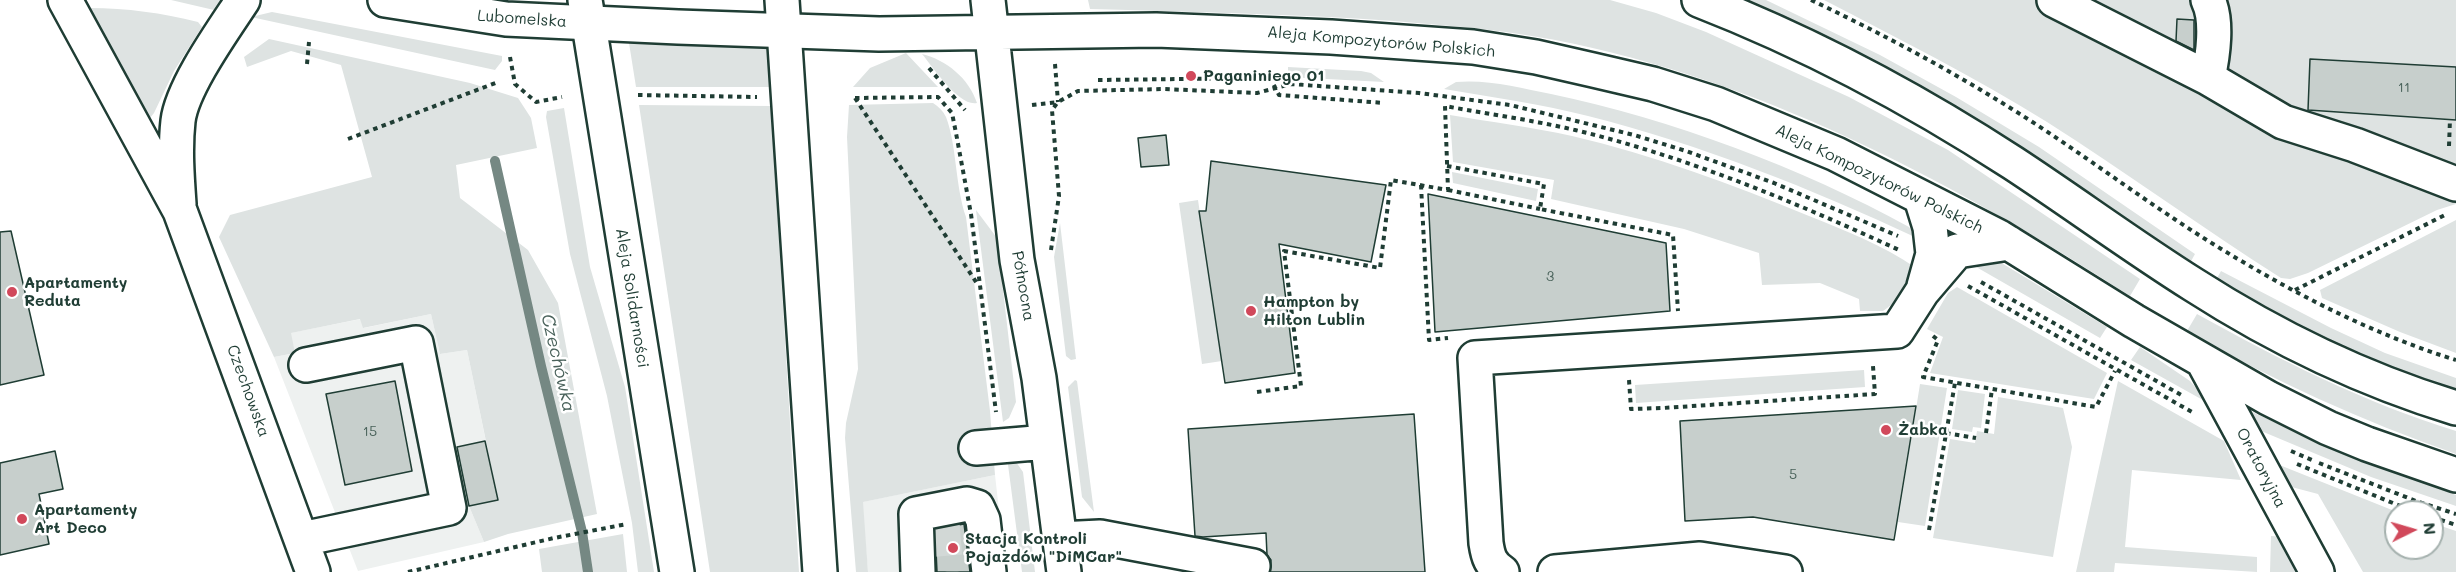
<!DOCTYPE html>
<meta charset="utf-8">
<style>
body{margin:0}
#map{position:relative;width:2456px;height:572px;overflow:hidden;background:#fff;font-family:Mali,sans-serif}
canvas{display:block}
.north{position:absolute;left:2384px;top:500px;width:60px;height:60px;box-sizing:border-box;background:#fff;border:2px solid #a5b1ae;border-radius:50%;rotate:85deg;font-size:16px;font-weight:700;line-height:24px;text-align:center;color:#1f3d34}
.north::after{content:'';display:block;margin:auto;width:21px;height:27px;background:#d1495b;clip-path:polygon(50% 0,100% 100%,50% 72%,0 100%)}
</style>
<div id="map">
<canvas width="2456" height="572"></canvas>
<div class="north">N</div>
</div>
<script>
const c = document.querySelector('canvas').getContext('2d');
c.lineJoin = 'round';
function fillPath(path, color) { c.fillStyle = color; c.fill(path, 'evenodd'); }
function stroke(path, color, width, dash) { c.strokeStyle = color; c.lineWidth = width; c.lineCap = dash ? 'butt' : 'round'; c.setLineDash(dash || []); c.stroke(path); }
function write(font, color, halo, rows, align = 'center') {
  c.font = font + ' Mali,sans-serif'; c.lineWidth = 5; c.setLineDash([]); c.textBaseline = 'middle'; c.strokeStyle = halo; c.fillStyle = color; for (const [text, x, y, turn = 0] of rows) {
    c.save(); c.translate(x, y); c.rotate((+turn || 0) * Math.PI / 180); c.textAlign = isNaN(turn) ? turn : align; if (halo) c.strokeText(text, 0, 0); c.fillText(text, 0, 0); c.restore();
  }
}
fillPath(new Path2D(`
 M431 314 440 354 467 350 498 500 469 506 484 542 358 571 274 357 295 353 290 333 361 319 364 328Z
 M995 475 1006 572H868L862 502Z`), '#eef1f0');
fillPath(new Path2D(`
 M171 0H223L214 10Z
 M1088 0H1610L1656 13 1706 32 1849 97 1948 150 2140 279 2130 296C1960 186 1775 87 1575 44 1516 31 1454 26 1394 21 1293 14 1191 12 1090 9Z
 M1744 0H1766L1880 55 1956 97 2039 147 2195 254 2190 263 2113 212 1809 32Z
 M1824 0H2456V204L2437 210 2308 273 2290 279 2281 278C2202 228 2126 172 2047 122 1975 77 1899 39 1824 0Z
 M89 8C128 8 161 13 198 22L202 27 174 71 154 113 150 118Z
 M272 12 502 56V61L495 70 251 17Z
 M269 39 470 83 518 98 531 118 537 148 456 165 460 198 528 250 558 303 597 514 508 534 484 542 469 506 498 499 467 350 440 354 431 314 363 328 360 319 291 333 295 353 274 357 219 237 230 215 372 177 341 65 291 51 247 67 244 57Z
 M629 43 767 48 770 87H636Z
 M906 53 938 87H853L870 68Z
 M922 54C946 60 969 78 977 103 959 107 933 67 922 54Z
 M1288 67 1361 71 1371 73 1384 82 1288 77Z
 M1456 82C1487 79 1521 88 1551 94 1671 119 1802 168 1909 227L1917 238C1810 188 1702 145 1588 116 1540 104 1492 97 1444 89Z
 M933 103C939 107 943 111 946 117 957 146 955 185 966 217L990 411 995 475 863 502 868 572H856L845 438 846 423 858 369 847 137 849 105Z
 M639 105 771 106 799 572H710Z
 M564 108 590 267 625 387 654 572H638L632 523 607 396 570 254 546 117 547 111Z
 M1450 115C1490 122 1532 127 1572 136 1653 155 1732 184 1809 216 1846 231 1883 245 1916 268L1894 303 1883 311H1860L1859 299 1820 283 1762 285 1759 253 1684 229 1551 199 1554 180 1453 162Z
 M1452 172 1538 189 1536 201 1453 183Z
 M1198 200 1222 361 1202 364 1179 203Z
 M976 210 997 238 1016 402 1009 418 1003 422Z
 M2456 220V353L2400 332 2322 298 2320 290Z
 M1060 223 1076 359 1071 360 1066 356 1054 257Z
 M1995 259 2107 327 2100 338 1964 260Z
 M2221 271 2331 328 2385 353 2456 378V392C2372 362 2294 324 2215 282Z
 M1957 287 2107 373 2094 399 1930 373 1943 337 1927 329 1948 293Z
 M2197 314C2280 360 2365 403 2456 431V454C2363 421 2273 381 2187 331Z
 M2140 347 2190 381 2210 404 2131 360Z
 M1864 370 1865 387 1636 403 1635 385Z
 M1075 380 1077 381 1094 512 1082 497 1068 387Z
 M2118 381 2224 441 2241 480 2132 470 2125 547 2257 557V572L2115 563 2114 572H2076Z
 M1920 384 1947 388 1925 526 1898 522Z
 M1958 390 1985 394 1981 428 1973 427 1972 432 1952 429Z
 M1998 397 2063 408 2072 447 2053 557 1933 538 1950 439 1975 443 1977 431 1994 434Z
 M2248 410 2342 453 2456 495V506L2371 477 2254 428Z
 M1007 457 1014 459 1023 472 1035 572H1022Z
 M2272 462 2397 512 2396 548H2432V523L2456 531V572H2363L2318 494 2284 485Z
 M623 534 627 572H542L539 549Z
 M2271 536 2286 537 2307 572H2270Z`), '#dee3e2');
stroke(new Path2D(`
 M495 161 541 366 582 532 588 572`), '#758883', 10);
const building = new Path2D(`
 M2177 19 2194 20V50L2176 41Z
 M2310 59 2456 67V120L2308 110Z
 M1166 135 1169 165 1141 167 1138 138Z
 M1211 161 1386 185 1371 262 1279 244 1295 373 1225 383 1199 211H1206Z
 M1428 194 1666 243 1670 311 1435 332Z
 M11 231 44 375 0 385V232Z
 M395 381 412 471 345 485 326 394Z
 M1916 406 1894 540 1753 517 1685 521 1680 421Z
 M1414 414 1425 572H1270L1271 560 1267 555 1266 533 1203 537 1195 536 1188 429Z
 M485 441 498 500 469 506 457 447Z
 M55 451 63 489 39 494 49 544 0 555V463Z
 M964 524 970 572H937L935 529Z`);
fillPath(building, '#c7cfcc');
stroke(building, '#1f3d34', 1.5);
stroke(new Path2D(`
 M943 523 947 572`), '#d2d8d6', 33, [33, 16]);
const minor = new Path2D(`
 M65 0 180 211 313 572
 M385 0 506 19 678 27 879 34 1156 30 1331 37 1473 47 1536 57 1593 70 1653 84 1716 104 1836 154 1999 237 2134 321 2268 398 2328 428 2367 444 2456 475
 M988 0 1017 260 1039 378 1064 572
 M1699 0C1807 42 1916 100 2013 163 2074 203 2132 246 2194 285 2275 337 2364 380 2456 408
 M2054 0 2208 78 2283 122 2355 145 2456 184
 M2208 78C2213 56 2218 20 2208 0
 M1921 198 1930 227 1933 254 1924 286
 M179 204C177 176 175 148 178 121 182 87 224 29 243 0
 M2204 363 2317 572
 M976 448 1047 442
 M302 539 449 508 416 343 306 365
 M1059 539 1100 537 1253 566
 M918 572 916 514 967 504 977 507 983 520 989 572
 M1502 572C1490 564 1488 556 1486 543L1475 358 1897 331 1922 292 1957 251 2009 243
 M1555 572 1700 559 1785 572`);
const major = new Path2D(`
 M585 0 677 572
 M782 0 820 572`);
stroke(minor, '#1f3d34', 38);
stroke(major, '#1f3d34', 38);
stroke(new Path2D(`
 M1811 0C1889 37 1965 78 2037 125 2098 165 2156 209 2218 247 2293 293 2372 334 2456 360
 M510 57 515 84 536 102 562 97
 M307 64 309 42
 M1055 64 1058 102
 M929 68 965 110
 M1098 80 1270 78 1279 95 1384 103
 M638 95 757 97
 M855 98 938 97 952 113 956 133 971 214 996 412
 M855 98 978 285
 M1032 105 1058 102
 M348 139 498 82
 M2449 146 2450 119
 M1447 166 1544 184 1540 209 1673 235 1678 311
 M1421 185 1429 340 1448 338
 M1448 190 1540 209
 M1051 250 1059 196 1052 110 1058 102 1078 91 1164 89 1257 93 1291 84 1419 93 1510 105 1634 135 1686 151 1774 183 1898 236
 M1981 282 2183 396
 M1968 286 2192 412
 M2295 290 2445 215
 M1933 336 1938 340 1923 377 2096 407 2115 371
 M1629 380 1631 409 1663 408 1875 394 1873 366
 M1257 392 1301 386 1284 251 1380 268 1391 180 1448 190 1445 106C1488 114 1532 120 1575 130 1687 157 1795 202 1899 250
 M1946 433 1976 438
 M1986 433 1992 389
 M2291 451 2312 460
 M2319 463 2416 501 2456 514
 M2297 464 2415 512
 M2432 517 2456 525
 M1929 530 1955 383
 M408 572 554 538 627 524`), '#1f3d34', 4, [4.5, 4.5]);
stroke(minor, '#fff', 33);
stroke(major, '#fff', 33);
for (const [x, y, r, color] of [
 [1191,76,6,"#d1495b"],
 [12,292,6,"#d1495b"],
 [1251,311,6,"#d1495b"],
 [1886,430,6,"#d1495b"],
 [22,519,6,"#d1495b"],
 [953,548,6,"#d1495b"]
]) { const dot = new Path2D(); dot.arc(x, y, r, 0, 2 * Math.PI); c.fillStyle = color; c.fill(dot); stroke(dot, '#fff', 2); }
write('14px', '#49625a', null, [
 ["11",2404,88],
 ["3",1550,277],
 ["15",370,432],
 ["5",1793,475]
]);
write('16px', '#1f3d34', '#fff', [
 ["Lubomelska",522,19,4],
 ["Aleja Kompozytorów Polskich",1381,42,5],
 ["Aleja Kompozytorów Polskich",1879,179,26],
 ["Północna",1023,286,80],
 ["Aleja Solidarności",632,298,81],
 ["Czechowska",248,391,70],
 ["Oratoryjna",2261,468,62]
]);
write('bold 16px', '#1f3d34', '#fff', [
 ["Paganiniego 01",1203,76],
 ["Apartamenty",24,283],
 ["Reduta",24,301],
 ["Hampton by",1263,302],
 ["Hilton Lublin",1263,320],
 ["Żabka",1898,430],
 ["Apartamenty",34,510],
 ["Art Deco",34,528],
 ["Stacja Kontroli",965,539],
 ["Pojazdów \"DiMCar\"",965,557]
], 'left');
write('italic 18px', '#4a625b', '#fff', [
 ["Czechówka",558,363,77]
]);
</script>
